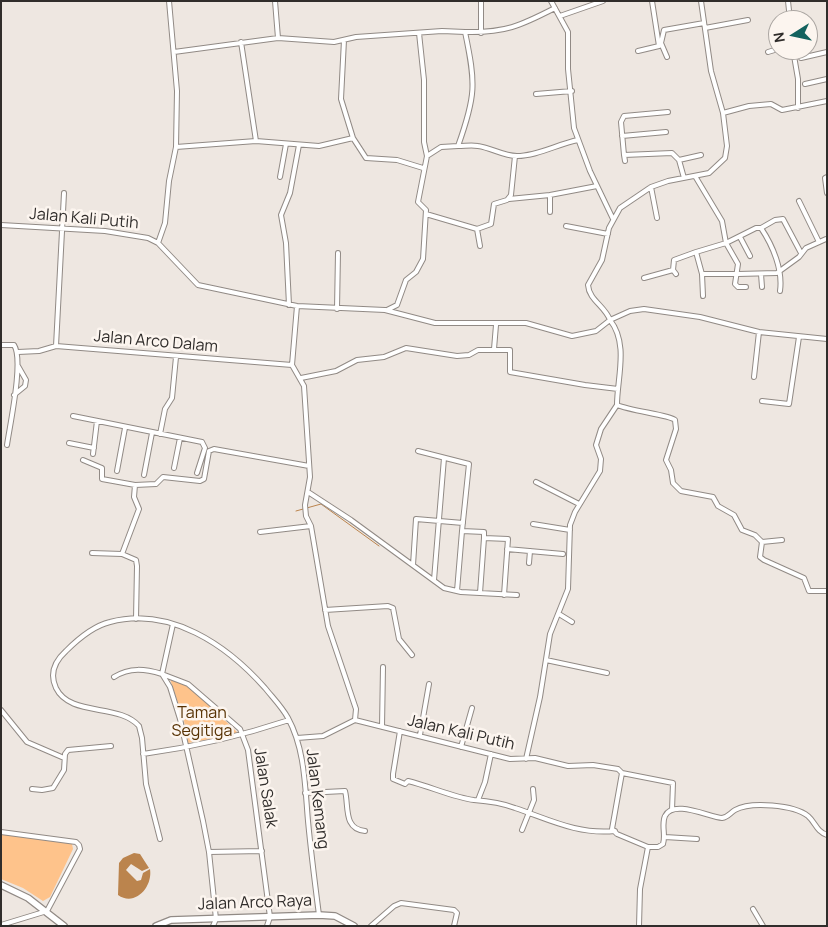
<!DOCTYPE html>
<style>
body{margin:0}
#map{position:relative;width:828px;height:927px;overflow:hidden;background:#eee7e1;font-family:Manrope,sans-serif}
canvas{display:block}
.frame{position:absolute;inset:0;border:2px solid #302d2b;pointer-events:none}
.north{position:absolute;left:768px;top:10px;width:50px;height:50px;box-sizing:border-box;background:#fcf5ef;border:1px solid #aaa5a1;border-radius:50%;rotate:260deg;font-size:14px;font-weight:700;line-height:20px;text-align:center;color:#302d2b}
.north::after{content:'';display:block;margin:auto;width:18px;height:22px;background:#13625e;clip-path:polygon(50% 0,100% 100%,50% 72%,0 100%)}
</style>
<div id="map">
<canvas width="828" height="927"></canvas>
<div class="frame"></div>
<div class="north">N</div>
</div>
<script>
const c = document.querySelector('canvas').getContext('2d');
c.lineJoin = 'round';
function fillPath(path, color) { c.fillStyle = color; c.fill(path, 'evenodd'); }
function stroke(path, color, width, dash) { c.strokeStyle = color; c.lineWidth = width; c.lineCap = dash ? 'butt' : 'round'; c.setLineDash(dash || []); c.stroke(path); }
function write(font, color, halo, rows, align = 'center') {
  c.font = font + ' Manrope,sans-serif'; c.lineWidth = 5; c.setLineDash([]); c.textBaseline = 'middle'; c.strokeStyle = halo; c.fillStyle = color; for (const [text, x, y, turn = 0] of rows) {
    c.save(); c.translate(x, y); c.rotate((+turn || 0) * Math.PI / 180); c.textAlign = isNaN(turn) ? turn : align; if (halo) c.strokeText(text, 0, 0); c.fillText(text, 0, 0); c.restore();
  }
}
fillPath(new Path2D(`
 M170 679 185 682 239 734 188 743 184 721Z
 M6 830 27 836 71 839 73 849 50 897 43 901 23 888 1 879V834Z`), '#fec38b');
fillPath(new Path2D(`
 M134 853 140 854 149 868 142 871 131 864 126 870 137 881 141 880 143 873 150 869C153 887 135 907 118 895L119 863 123 858Z`), '#bb844d');
stroke(new Path2D(`
 M296 511 321 504 379 546`), '#bb844d', 1);
const street = new Path2D(`
 M275 1 278 38
 M481 1V33
 M551 1 568 32V69L574 128 590 171 613 219
 M788 1 790 20
 M560 16 603 1
 M705 28 748 20
 M465 32C505 33 520 26 555 8
 M344 40 341 99 353 138
 M241 42 256 141
 M793 50 798 79V108
 M638 51 659 46 652 1
 M174 52 278 38 334 42 356 37 442 31 465 32C476 84 476 96 458 146L441 147 427 156
 M768 52 778 49
 M667 57 661 43 664 30 704 23
 M801 58 827 52
 M805 84 827 79
 M536 94 572 91
 M723 113 749 106 771 104 782 110 827 101
 M622 136 666 132
 M458 146C465 146 472 145 478 146 492 148 503 156 517 156 537 156 558 144 578 140
 M176 147 256 141 319 146 353 138 366 158 397 160 423 168
 M624 155 621 122 624 116 668 112
 M679 160 701 155
 M625 161 624 155 672 153 679 160 684 178
 M695 176 722 221 726 243 738 264 735 284 738 287H746
 M280 177 286 144
 M827 177 825 178 827 193
 M651 187 657 218
 M509 199 550 195
 M799 201 819 242
 M550 212V195L597 186
 M426 214 477 229 480 246
 M1 225 105 231 148 238 158 243 198 285 297 306 385 310 435 323H526L572 336 596 331 610 320C605 306 589 300 588 285L602 260 609 228 620 208 651 187 668 181 709 173 725 158 727 146 723 113 711 71 701 1
 M566 226 608 234
 M761 228 775 220 783 219 801 253
 M477 229 491 224 494 204 507 200 511 195 515 156
 M740 237 750 256
 M158 243 165 223 169 181 176 147 177 91 169 1
 M696 252 726 243 756 228H761C773 246 783 270 780 291
 M676 274 673 270 674 260 696 252 702 274H735
 M702 274 703 296
 M738 274 777 273 799 257 806 248 826 239
 M761 274 762 287
 M644 278 673 270
 M289 305 286 243 281 215 290 193 299 145
 M297 306 292 365 304 386 310 477 305 505 306 516 311 526 328 626 356 709 355 720
 M337 309 338 253
 M387 310 397 305 406 280 416 272 423 259 426 210 418 202 427 156 424 142V80L419 33
 M827 339 759 332 700 317 644 309 630 311 610 320C629 344 617 378 617 405 631 411 670 415 675 420L676 429 666 460 671 470 673 483 681 491 713 497 718 506 734 515 742 530 755 535 762 542 760 557 764 560 804 578 809 591H827
 M1 345H14C24 360 10 424 7 445
 M56 346 64 193
 M494 349 496 325
 M18 352 39 351 56 346 292 365
 M754 377 759 332
 M301 378 336 371 357 360 384 357 406 348 457 356 469 355 478 350H510V372L585 385 618 389
 M14 395 25 386 26 380 18 366
 M762 401 789 404 799 337
 M73 416 202 442 205 448 197 473
 M160 434 165 409 172 398 176 357
 M69 443 94 448
 M418 451 469 464 462 531
 M93 454 97 421
 M83 460 102 468V479L135 485 134 497 139 509 122 554 136 560 137 566 136 619
 M174 468 180 438
 M117 471 125 428
 M144 475 152 433
 M536 482 579 504
 M135 485 156 484 163 477 200 481 204 479 209 451 214 449 309 466
 M308 492 351 520 444 588 461 592 517 595
 M533 524 570 530
 M260 532 311 526
 M762 542 782 540
 M507 549 563 554
 M92 553 122 554
 M529 563 530 551
 M413 565 416 519 463 523
 M434 580 444 458
 M457 591 462 531 484 532V538
 M480 593 484 538 508 539 504 595
 M325 610 388 606 393 608 399 639 412 655
 M559 614 572 622
 M173 624 162 674 188 684 240 729 248 750 270 917 267 926
 M546 660 607 673
 M114 677C130 667 145 669 162 674L170 687 180 719 203 821 209 852 216 919 213 926
 M1 710 27 742 64 758
 M355 720 510 759 535 758 568 766 593 765 618 769 622 773 612 829 617 834 648 847 640 889 639 926
 M382 727 383 667
 M400 731 393 774V779L405 784 408 781C429 786 455 798 474 800 488 801 502 803 515 808 548 819 578 835 615 831
 M420 735 429 684
 M297 738 323 736 355 720
 M461 747 472 708
 M143 754C194 747 241 736 289 720
 M526 759 540 697 550 634 568 589 570 525 575 512 600 471 601 459 596 445 601 429 617 405
 M622 773 673 783 672 810
 M32 789 42 790 53 788 64 770 65 754 68 750 111 746
 M305 793 345 791C349 806 343 829 365 831
 M478 800 485 782 491 754
 M522 830 534 800 533 789
 M1 832 76 842 79 845 80 849 47 911 1 925
 M665 837 697 839
 M160 839 146 784 142 738 139 726C119 703 70 717 56 688 49 673 55 661 66 651 78 639 93 626 110 622 170 606 227 645 265 688 273 698 282 707 288 718 305 749 305 787 308 821 311 853 315 884 319 915
 M648 847H658L663 844C666 835 661 824 665 816 673 799 709 817 722 818 728 817 730 813 735 810 751 801 794 805 808 816 816 823 816 831 827 835
 M209 852 262 851
 M753 909 763 926
 M371 926 394 906 401 903 454 910 457 913 454 926`);
const secondary = new Path2D(`
 M1 885 28 898 64 926
 M156 926 171 920 319 915 335 916 354 926`);
stroke(street, '#918a85', 6);
stroke(secondary, '#918a85', 8);
stroke(street, '#fff', 4);
stroke(secondary, '#fff', 5.5);
write('16px', '#302d2b', '#fcf5ef', [
 ["Jalan Kali Putih",84,219,5],
 ["Jalan Arco Dalam",156,342,5],
 ["Jalan Kali Putih",461,733,13],
 ["Jalan Salak",265,788,81],
 ["Jalan Kemang",317,799,83],
 ["Jalan Arco Raya",255,903,-2]
]);
write('16px', '#573203', '#fcf5ef', [
 ["Taman",202,714],
 ["Segitiga",202,732]
]);
</script>
